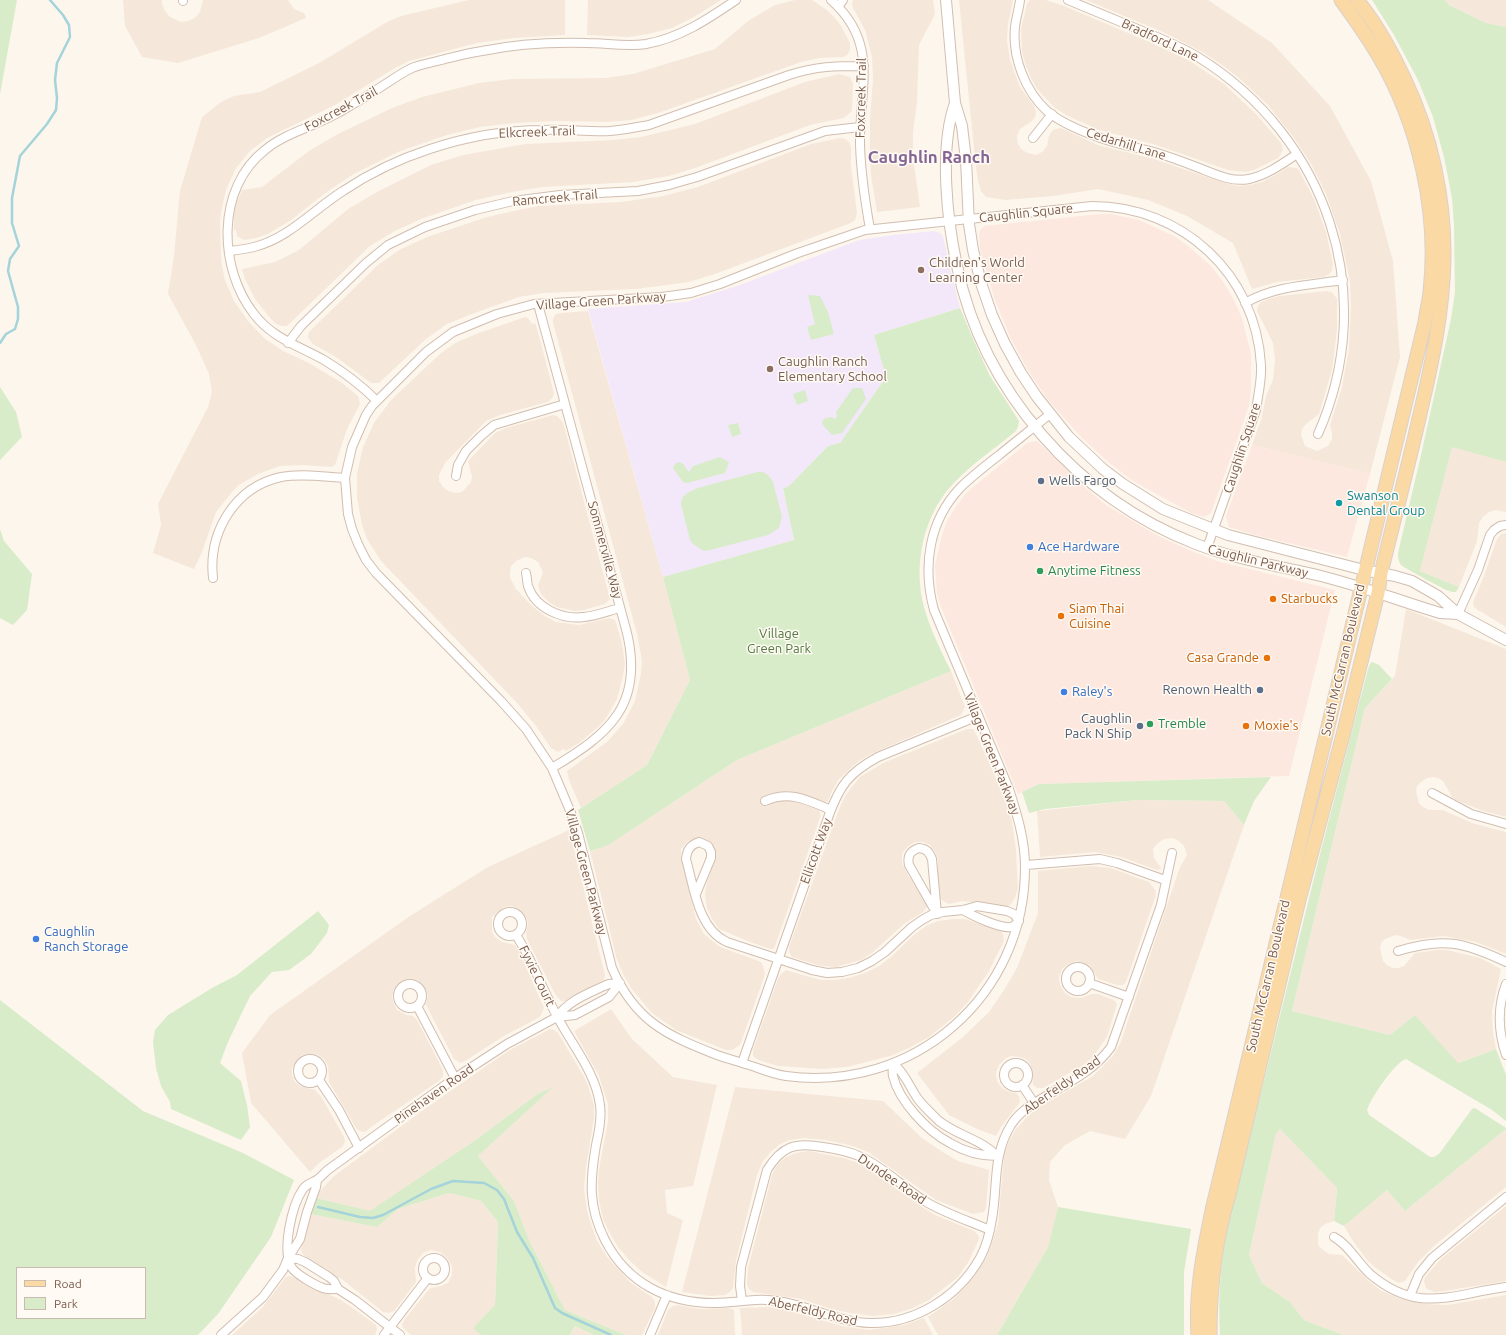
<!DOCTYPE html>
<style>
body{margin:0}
#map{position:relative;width:1506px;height:1335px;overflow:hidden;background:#fdf6ec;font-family:Ubuntu,sans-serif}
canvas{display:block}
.legend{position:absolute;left:16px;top:1267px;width:130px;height:52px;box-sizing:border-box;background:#fffaf3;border:1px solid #cabbb1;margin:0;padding:5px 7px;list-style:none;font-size:12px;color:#7a5c4d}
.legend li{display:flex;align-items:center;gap:8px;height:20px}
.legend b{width:20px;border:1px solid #cabbb1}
</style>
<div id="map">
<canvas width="1506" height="1335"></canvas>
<ul class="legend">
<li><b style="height:5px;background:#fbd9a5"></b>Road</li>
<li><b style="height:11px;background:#d8ecc9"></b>Park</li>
</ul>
</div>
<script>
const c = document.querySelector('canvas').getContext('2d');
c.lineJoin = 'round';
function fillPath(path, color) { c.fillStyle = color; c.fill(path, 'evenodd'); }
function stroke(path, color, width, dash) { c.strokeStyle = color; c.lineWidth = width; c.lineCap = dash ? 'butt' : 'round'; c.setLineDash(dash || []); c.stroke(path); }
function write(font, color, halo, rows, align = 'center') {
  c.font = font + ' Ubuntu,sans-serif'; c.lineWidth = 3; c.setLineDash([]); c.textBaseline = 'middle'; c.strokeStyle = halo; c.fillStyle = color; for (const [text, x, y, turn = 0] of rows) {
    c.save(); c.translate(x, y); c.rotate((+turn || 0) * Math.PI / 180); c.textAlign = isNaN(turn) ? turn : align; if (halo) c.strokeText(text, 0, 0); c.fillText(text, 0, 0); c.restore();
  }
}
fillPath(new Path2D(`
 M123 0H162V4L165 11 170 17 181 22 188 21 195 18 200 12 203 0H288L294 9 304 13 306 18 259 38 178 63 142 57 125 26Z
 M469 0H565V35L514 38 477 43 409 61 395 68 335 105 267 138 250 151 236 168 226 190 221 213 220 223 221 254 222 266 225 280 234 301 248 321 264 338 283 351 309 363 342 383 358 396 360 404 347 429 335 465 331 467 303 465 280 466 258 474 239 485 233 491 216 512 202 552 194 569 153 553 161 525 158 504 208 407 212 392 209 374 196 345 168 294 174 256 180 191 202 117 221 102 234 96 260 92 321 62 387 22 401 16Z
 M588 0H721L694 17 672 28 648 34 629 37 587 35Z
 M795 0H812L827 10 835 18 841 26 850 43V50L848 54 844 57 820 58 801 62 661 112 632 120 606 122 557 121 514 123 480 127 447 135 398 152 352 175 324 194 291 220 268 234 256 238 244 240 237 236 236 230H234V216L236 204 242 190 262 187 309 151 336 135 392 108 422 97 479 83 512 79 606 78 633 74 715 49 748 21 763 12 775 5Z
 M853 0H933L935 14 919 45 917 102 913 132V158L920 207 877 212 871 175 870 154V120L873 78 872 57 865 30 852 6Z
 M959 0H1013L1008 25 1007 41 1010 60 1020 87 1034 106 1036 112 1035 117 1032 121 1020 129 1017 136 1018 144 1022 150 1028 153 1036 155 1042 152 1047 146 1049 136 1052 131 1055 129 1061 128 1098 145 1154 159 1225 183 1238 186 1250 185 1262 182 1281 172 1287 167 1297 168 1300 172 1314 199 1326 232 1333 264 1332 271 1329 274 1324 277 1277 282 1252 289 1233 243 1187 216 1148 200 1126 195 1098 189 1054 196 1005 200 986 197 981 191 978 181 976 168Z
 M1030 0H1046L1064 6 1145 40 1190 61 1224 84 1256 114 1281 143 1283 149 1281 154 1278 158 1254 170 1246 172 1228 170 1156 145 1099 130 1066 115 1054 107 1037 89 1031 78 1025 63 1022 52 1021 29 1027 4Z
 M1086 0H1208L1272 43 1330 106 1371 181 1393 261 1400 357 1370 474 1252 445 1261 420 1266 396 1273 380 1275 360 1273 343 1257 311 1258 306 1261 302 1268 299 1280 296 1326 291 1332 292 1337 299V330L1332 370 1319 414 1306 424 1302 429 1301 435 1305 446 1317 451 1328 446 1332 439V432L1330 425 1342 387 1349 349 1351 305 1350 282 1340 234 1326 194 1310 162 1294 138 1268 105 1239 78 1222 65 1204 53 1165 33Z
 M1445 0H1506V27L1486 23 1449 5Z
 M839 74 850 77 853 83 852 111 844 118 810 125 698 167 669 176 633 182 543 187 512 192 476 200 421 219 395 231 370 246 287 326H282L276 324 270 318 255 299 245 279 242 269 275 262 299 250 348 209 377 192 431 165 463 155 526 144 613 140 641 137 695 124 805 82Z
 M840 138 845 139 849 142 851 147V166L857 213 855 220 851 223 715 274 689 282 636 289 543 293 519 297 472 314 447 324 426 339 379 383H371L336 357 313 344 308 338 309 332 378 265 399 250 427 237 487 217 523 209 539 206 621 202 663 196 698 187 811 144Z
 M588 311 663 577 690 680 647 765 581 808 569 780 567 771 607 742 623 724 635 701 641 673 642 661 637 634 553 323V319L556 314 561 313Z
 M525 317 528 318 532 324 535 323 537 328 554 393 553 397 548 402 500 415 486 421 445 463 439 475V481L443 487 448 491 455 493 462 492 471 482 472 477 468 461 495 433 506 428 553 415 557 416 563 422 610 599 605 604 584 610 575 611 557 607 550 603 541 594 538 586 543 572 538 562 531 558 525 557 516 561 511 566 510 571V578L516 589 532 606 545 616 556 622 579 625 609 618 615 620 622 643 625 664 623 676 617 699 605 720 598 727 579 743 566 751 564 749 558 752 551 748 536 726 518 704 381 561 367 539 362 525 357 498V474L363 447 374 423 391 400 440 354 455 343 476 334Z
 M1452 446 1506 462V512L1496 510 1489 512 1483 517 1479 523 1477 541 1459 587 1420 571Z
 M1506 533V627L1478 610 1474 607 1473 602 1482 581 1497 539 1501 534Z
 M1406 609 1506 649V817L1483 811 1456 800 1452 797 1443 781 1438 778 1433 777 1427 778 1421 782 1417 786 1416 792 1419 803 1423 807 1429 810H1443L1472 823 1506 832V954L1476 942 1444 936 1410 940 1401 936 1396 935 1385 939 1381 943 1380 949 1383 961 1387 965 1392 968H1398L1404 966 1415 953 1436 950H1447L1480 958 1501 969 1492 1011 1493 1033 1496 1049 1457 1063 1415 1015 1390 1035 1292 1011 1365 708 1395 676Z
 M951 671 965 707 961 715 871 754 858 762 839 779 833 789 827 803 795 792 786 791 774 793 762 798 766 806 783 800 792 801 806 805 818 810 821 815 774 949H770L750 942 719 929 712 919 707 908 705 895 706 886 716 857 713 845 702 838 694 839 688 841 681 849V856L696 919 704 934 720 947 761 962 763 966 765 974 762 983 740 1045 732 1050H726L676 1030 652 1013 631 988 623 974 616 957 610 931 590 851 607 846 737 760Z
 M967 729H973L976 734 1001 789 1012 821 1016 850 1018 889 1015 898 1011 904 1007 907 974 902 962 901 949 904 943 901 940 898 938 893V859L935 852 930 845 923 842H915L907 847 902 854V863L908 875 925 901 927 907 923 912 904 924 872 953 861 960 836 967 824 966 817 965 792 957 789 952V947L838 812 844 798 851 788 860 777 883 763Z
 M1138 800 1224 801 1244 825 1151 1096 1125 1139 1090 1131 1065 1145 1050 1162 1049 1180 1058 1207 1048 1247 997 1335H938L928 1317 951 1301 964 1288 977 1272 987 1257 993 1240 998 1224 1004 1156 1008 1143 1016 1129 1027 1117 1038 1108 1093 1076 1113 1056 1120 1044 1180 867 1183 862 1187 855 1184 846 1180 842 1173 838 1164 839 1158 843 1153 849 1154 858 1161 868V869L1157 870 1121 857 1095 852 1040 857 1037 811Z
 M569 830 605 975 604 980 565 1001H561L555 994 527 939 526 934 528 922 525 915 518 909 512 906 504 907 492 917V932L495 937 502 942 515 945 520 953 544 1008 540 1017 504 1036 465 1061 461 1063 454 1059 428 1009 426 1005 428 995 424 987 418 980 410 979 402 981 394 990 392 997 394 1004 397 1010 407 1015 413 1016 417 1020 443 1070V1076L439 1081 371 1127 365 1132 359 1131 356 1128 329 1082 328 1066 324 1059 318 1055 311 1054 302 1055 292 1068V1075L295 1082 300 1086 315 1090 321 1096 344 1137 345 1142 342 1147 319 1163 310 1172 251 1103 242 1053 270 1015 410 916 488 867Z
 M1091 866 1111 868 1149 882 1155 890 1156 895 1126 982 1123 985H1117L1098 979 1090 966 1084 963 1076 961 1068 964 1062 969 1059 978 1060 985 1064 992 1071 997 1080 998 1092 994H1098L1114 1000 1117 1004 1107 1037 1092 1058 1082 1066 1043 1088H1037L1033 1085 1031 1065 1026 1059 1020 1057 1011 1056 1006 1058 999 1065 996 1073 997 1081 1002 1088 1009 1092 1016 1093 1019 1096 1020 1102 1001 1127 996 1136 977 1129 949 1115 917 1073 963 1037 989 1012 1004 990 1017 968 1038 913V871Z
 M952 919H965L1000 930 1003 934 1004 941 989 971 968 1002 954 1017 929 1037 909 1048 890 1056 847 1067 822 1069 778 1066 758 1060 753 1056V1051L755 1044 779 976 782 973 786 970 789 971 806 976 822 980H834L849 978 865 973 879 966 892 956 914 935 926 926 938 921Z
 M611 1009 632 1039 673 1077 717 1085 693 1186 665 1190 667 1213 683 1220 666 1287 642 1272 629 1260 618 1247 609 1232 603 1219 599 1200 598 1183 599 1169 608 1121V1104L599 1076 574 1031Z
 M550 1029 554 1030 558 1033 583 1075 588 1085 594 1105V1118L586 1167 584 1188 587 1211 591 1224 597 1241 607 1257 631 1283 652 1297 655 1302V1308L642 1335H626L565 1310 530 1242 514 1201 478 1156 551 1088 539 1093 474 1141 370 1212 316 1198 320 1191 334 1176 426 1108 508 1051Z
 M735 1087 883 1101 922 1138 941 1151 958 1161 989 1170 986 1207 984 1212 973 1214 936 1200 868 1152 853 1146 826 1140 804 1138 790 1140 780 1144 771 1152 763 1161 757 1175 736 1261 733 1288 730 1292 725 1295 710 1296 682 1292Z
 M1280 1129 1337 1188 1334 1221 1325 1224 1320 1228 1318 1234V1245L1323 1250 1329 1254 1342 1255 1369 1281 1380 1290 1401 1299 1425 1304 1447 1305 1506 1295V1335H1343L1304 1320 1290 1302 1262 1283 1249 1255 1276 1132Z
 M1506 1129V1187L1434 1246 1418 1262 1405 1281 1399 1283 1393 1280 1376 1268 1368 1261 1355 1244 1344 1226 1387 1190 1405 1211Z
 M809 1151 844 1158 858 1163 871 1171 922 1207 935 1215 974 1231 978 1235 979 1239 969 1261 958 1277 929 1300 913 1308 894 1314 873 1316 850 1313 831 1309 801 1299 753 1292 749 1289 747 1284 748 1268 772 1175 777 1165 786 1157 796 1153Z
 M449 1193 481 1201 498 1222 495 1305 474 1328 481 1335H411L403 1328 402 1324 405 1319 430 1288 441 1286 448 1283 452 1275V1266L446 1257 440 1252 431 1250 423 1253 417 1261 415 1268 416 1282 394 1311 388 1313 383 1312 343 1280 306 1257 302 1253 301 1249 310 1214 377 1227 398 1209Z
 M1506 1206V1281L1444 1291 1435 1292 1429 1290 1426 1288 1424 1281 1425 1277 1441 1259Z
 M290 1276 341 1300 357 1311 376 1325 377 1329 375 1335H232L262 1308 286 1277Z
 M678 1305 699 1309 730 1308 734 1310 735 1335H658L668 1310 673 1306Z
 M769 1307 783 1309 842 1326 869 1330 904 1325 924 1318 933 1335H742L740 1308Z
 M575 1326 594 1335H570Z`), '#f5e8da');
fillPath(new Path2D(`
 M1100 214H1111L1139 220 1174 236 1187 245 1211 266 1224 283 1234 300 1242 318 1251 354V390L1249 406 1235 446 1211 513 1208 515 1204 517 1191 513 1133 481 1107 461 1081 437 1048 400 1028 370 1011 339 995 300 980 249 979 235 980 230 984 226Z
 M1037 441 1087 489 1106 505 1160 537 1192 551 1217 561 1335 590 1289 776 1039 784 1018 794 941 607 937 593 935 565 942 535 947 521 955 508 966 493 1026 444 1031 442Z
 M1252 445 1370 474 1347 557 1255 535 1229 527 1226 516Z`), '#fde8e0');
fillPath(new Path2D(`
 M934 231 940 233 943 236 950 268 960 308 874 335 886 377 840 443 828 446 788 487 783 488 794 540 663 577 588 309 686 302 737 286 859 240 894 235Z`), '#f3e8fa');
fillPath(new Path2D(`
 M0 0H17L0 94Z
 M1372 0H1445L1449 5 1486 23 1506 27V462L1452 447 1420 571 1459 587 1456 592C1455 592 1450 592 1449 591 1445 590 1403 567 1401 565 1398 561 1398 557 1398 553L1421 455 1451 319 1455 292 1454 225 1452 198 1444 157 1433 117 1418 80 1394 35Z
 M808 295 820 296 828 312 834 334 811 340 807 327 815 324Z
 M960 308 973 339 990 376 1019 421 1018 427 1015 432C994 449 970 465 952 485 923 516 913 566 924 607 930 629 941 651 951 671L737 760 607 846 590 851 578 810 647 765 690 680 663 577 794 540 783 488 788 487 828 446 840 443 886 377 874 335Z
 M0 387 16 412 22 437 0 460Z
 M853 388H862L866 399 842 433 832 435 822 424C823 418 825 418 831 417L835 419 837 416 836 412Z
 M805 390 808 401 797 405 793 394Z
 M738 423 741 434 732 437 728 425Z
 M720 457 729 462 725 473 687 483 683 482 673 468 675 464 679 462 683 464 689 472 693 466Z
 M757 472H763L768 475 773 482 782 517 779 528 768 535 710 550 704 551 693 544 690 540 681 504 682 498 687 493 698 488Z
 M0 529 4 541 32 574 27 610 13 625 0 618Z
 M1372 662 1379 665 1392 679 1365 708 1292 1011 1390 1035 1415 1015 1458 1063 1496 1049 1506 1075V1121L1492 1110 1406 1059C1396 1061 1370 1099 1367 1110L1369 1115 1430 1157H1434L1439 1154 1472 1109 1475 1108 1478 1110 1506 1128V1129L1405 1211 1387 1190 1344 1226 1334 1221 1337 1188 1280 1129 1276 1133 1249 1255 1262 1283 1290 1302 1304 1320 1343 1335H1220C1218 1298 1220 1263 1228 1226L1320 854 1368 669 1370 664Z
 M1271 777 1254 801 1244 825 1224 801 1138 800 1045 809 1029 813 1022 792 1039 784Z
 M318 911 329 925 327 933 311 954 289 970 272 972 250 996 228 1042 220 1063 241 1081 247 1105 250 1127 241 1140 171 1109 170 1102 161 1086 156 1068 153 1042 155 1030 168 1015 212 988 237 975Z
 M0 1000 143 1111 243 1153 294 1180 271 1237 218 1314 198 1335H0ZM17 1268H145V1318H17Z
 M553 1087 478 1156 514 1201 530 1242 565 1310 626 1335H594L575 1326 570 1335H481L473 1328 495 1305 498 1222 481 1201 449 1193 398 1209 377 1227 310 1214 316 1198 370 1211 474 1141 539 1093Z
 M1058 1207 1191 1229 1184 1272V1335H997L1048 1247Z`), '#d8ecc9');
stroke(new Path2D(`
 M0 343 6 334 15 329 18 319V307L8 271 10 259 19 246 12 223V198L20 156 47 124 56 110 57 98 55 80 57 63 70 37 69 25 63 15 50 0
 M318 1207 360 1217 373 1218 383 1215 431 1189 453 1181 484 1183 497 1190 504 1199 517 1232 533 1258 555 1308 562 1313 611 1335`), '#a5d3da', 2.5);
const minor = new Path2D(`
 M183 0V1
 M831 0C880 43 859 89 860 145 861 174 865 201 870 229
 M1020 0C1019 9 1016 18 1015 27 1012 57 1025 91 1047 111 1061 123 1081 131 1098 137 1116 144 1135 147 1154 152 1167 156 1181 161 1194 166 1211 172 1230 183 1249 179 1267 175 1282 164 1297 154
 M1068 0C1092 10 1116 20 1140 30 1160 38 1180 46 1198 57 1328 138 1380 294 1318 434
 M838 7 843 0
 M1033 138 1052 114
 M230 251C238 250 246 249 254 247 289 238 313 210 343 191 370 173 399 159 430 149 466 137 505 130 543 130 565 129 588 132 610 131 623 130 636 127 649 125L789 75C817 66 835 66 864 66
 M1245 303C1275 286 1309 285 1343 280
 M538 304 627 633C644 705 609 734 552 768
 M288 343 301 326 366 263 388 245 425 227 475 210 513 201 560 195 638 191 669 185 697 177 825 131 860 127
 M377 401C361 385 344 372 324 360 299 346 272 338 254 314 218 268 216 188 265 150 285 133 313 127 336 114 350 106 363 99 376 90 388 83 399 74 412 68 421 64 431 63 441 60 454 57 468 53 482 51 516 44 552 42 587 43 606 43 626 47 646 44 680 38 708 19 736 0
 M1050 414C1033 428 1015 442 998 456 985 466 972 476 960 488 929 521 922 566 934 610L1009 789C1017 814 1025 840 1025 866 1026 995 914 1093 786 1076 771 1074 757 1067 742 1063 734 1060 725 1058 717 1055 666 1035 635 1021 612 968L578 833 571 813 552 768 526 729 501 701 376 573 366 560 358 544 352 529 348 514 345 478 352 447 366 415 372 406 426 352 453 332 497 314 534 304 662 297 691 293 720 284 798 253 865 230 1092 206C1182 206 1256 274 1261 365 1262 380 1258 395 1256 410L1207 548
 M456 476 458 465 466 451 481 436 494 425 565 404
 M526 573C527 577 527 582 528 586 535 608 562 620 584 617 596 616 608 611 620 608
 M213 578C208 532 235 487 281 477 302 473 325 477 345 478
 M1458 614 1478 570 1490 535 1494 530 1500 526 1506 525
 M1432 793 1471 814 1506 824
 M765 801C790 790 807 800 831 810
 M919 848C927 849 929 852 932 859L937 914 909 865C907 856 910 851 919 848Z
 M1026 865 1100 859 1117 863 1165 880
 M696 894 711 858V852L708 846 699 842C690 845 687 850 686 859 694 887 698 929 727 942L812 970 827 973 842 972 858 968 872 961 885 952 912 927 922 920 931 915 943 912 963 910 977 906 1007 911 1014 914 1019 921C1017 923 1014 926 1011 927 1001 929 973 916 963 910
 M498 924a12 12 0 1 1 24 0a12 12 0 1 1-24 0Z
 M516 935C533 961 543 991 558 1018 572 1045 596 1073 600 1105 602 1118 599 1132 596 1145 590 1180 588 1207 605 1240 627 1283 667 1303 714 1303 728 1303 741 1301 755 1300 795 1297 831 1322 870 1323 915 1324 958 1297 980 1258 986 1247 990 1232 992 1219 998 1186 992 1156 1011 1125 1018 1113 1030 1106 1041 1099 1066 1084 1094 1071 1111 1047L1161 905 1172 853
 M1398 951C1443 937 1464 942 1506 962
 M1066 979a12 12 0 1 1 24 0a12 12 0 1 1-24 0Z
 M1089 983 1129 997
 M1506 984C1497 1008 1498 1031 1506 1055
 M398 996a12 12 0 1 1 24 0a12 12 0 1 1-24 0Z
 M417 1006 455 1078
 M557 1017C568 1001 587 994 604 986L609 984 620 983
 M298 1071a12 12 0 1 1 24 0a12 12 0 1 1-24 0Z
 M1004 1075a12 12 0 1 1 24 0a12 12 0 1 1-24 0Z
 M742 1063 829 815C840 785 849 773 878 757L978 716
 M893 1063C893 1067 892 1072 893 1076 899 1101 927 1131 950 1143 965 1152 980 1156 997 1156
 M893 1063C905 1073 909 1086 918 1099 924 1107 932 1114 939 1121 958 1136 981 1139 997 1156
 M319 1080 339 1110 359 1148
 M1022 1085 1034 1103
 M1334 1237C1349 1245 1357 1262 1370 1274 1418 1315 1452 1294 1506 1287
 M423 1269a11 11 0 1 1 22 0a11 11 0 1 1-22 0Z
 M288 1258 298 1259 305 1262 329 1277 334 1281 338 1289 355 1300 400 1335
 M338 1289C333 1289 327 1290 323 1288 315 1285 297 1275 292 1268 281 1251 292 1205 303 1189 307 1183 313 1183 318 1179 322 1176 325 1172 329 1169L455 1078 507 1044 557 1017 575 1015 609 997 620 983
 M1410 1296 1419 1274 1432 1258 1506 1197
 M742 1301 740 1286 741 1267 767 1170C782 1146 795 1142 823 1147 836 1149 849 1151 861 1157 886 1168 905 1190 928 1203 947 1214 969 1221 990 1230
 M221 1335 263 1297 283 1270 288 1258 300 1239 307 1212 316 1187 317 1180
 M384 1335 427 1279
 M650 1335 667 1295`);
const tertiary = new Path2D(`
 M946 0 955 103 962 126 966 160 969 224 973 250 981 283 992 315 1005 344 1021 373 1037 397 1069 437 1103 469 1123 484 1163 509 1228 535 1364 570 1395 576 1412 581 1438 596 1458 614 1506 640
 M955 103C939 148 947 220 957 266 983 391 1078 499 1196 544 1237 560 1279 566 1321 576 1361 586 1400 601 1440 613L1458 614`);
const primary = new Path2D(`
 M1198 1335C1195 1291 1204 1249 1213 1206L1425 322C1426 313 1429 302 1430 292 1439 213 1419 124 1378 55 1367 36 1354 18 1341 0
 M1210 1335C1210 1287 1215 1240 1229 1195L1299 900 1344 731 1378 593 1381 573C1394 520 1408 467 1420 414 1432 363 1443 312 1444 259 1445 198 1431 135 1405 80 1392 52 1377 24 1357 0`);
stroke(minor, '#d1beb0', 10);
stroke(tertiary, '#d1beb0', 12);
stroke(primary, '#dad1cd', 15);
stroke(minor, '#fff', 8);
stroke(tertiary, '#fff', 10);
stroke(primary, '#fbd9a5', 13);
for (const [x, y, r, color] of [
 [921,270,4,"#8d6e63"],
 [770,369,4,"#8d6e63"],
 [1041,481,4,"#5c6f8a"],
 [1339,503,4,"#0f9aa8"],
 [1030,547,4,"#3f7fe0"],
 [1040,571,4,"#2e9e5b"],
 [1273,599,4,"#e8710a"],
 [1061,616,4,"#e8710a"],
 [1267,658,4,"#e8710a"],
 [1260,690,4,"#5c6f8a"],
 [1064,692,4,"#3f7fe0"],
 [1150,724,4,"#2e9e5b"],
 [1140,726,4,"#5c6f8a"],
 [1246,726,4,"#e8710a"],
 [36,939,4,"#3f7fe0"]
]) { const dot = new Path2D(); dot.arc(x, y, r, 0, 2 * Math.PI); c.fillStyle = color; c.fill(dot); stroke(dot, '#fffaf3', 1.5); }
write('13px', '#7a5c4d', '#fffaf3', [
 ["Bradford Lane",1160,40,25],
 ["Foxcreek Trail",861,98,-89],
 ["Foxcreek Trail",341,109,-28],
 ["Elkcreek Trail",537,132,-2],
 ["Cedarhill Lane",1126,144,17],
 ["Ramcreek Trail",555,198,-5],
 ["Caughlin Square",1026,213,-6],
 ["Village Green Parkway",601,301,-4],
 ["Caughlin Square",1242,448,-72],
 ["Sommerville Way",605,550,75],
 ["Caughlin Parkway",1258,561,14],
 ["South McCarran Boulevard",1343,660,-77],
 ["Village Green Parkway",992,754,68],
 ["Ellicott Way",816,851,-70],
 ["Village Green Parkway",586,872,75],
 ["Fyvie Court",537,976,64],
 ["South McCarran Boulevard",1268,976,-77],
 ["Aberfeldy Road",1062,1085,-35],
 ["Pinehaven Road",434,1094,-35],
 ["Dundee Road",892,1179,34],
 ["Aberfeldy Road",813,1311,13]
]);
write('13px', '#785e54', '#fffaf3', [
 ["Children's World",929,263],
 ["Learning Center",929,278],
 ["Caughlin Ranch",778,362],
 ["Elementary School",778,377]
], 'left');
write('13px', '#4e5e75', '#fffaf3', [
 ["Wells Fargo",1049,481,"left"],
 ["Renown Health",1252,690],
 ["Caughlin",1132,719],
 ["Pack N Ship",1132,734]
], 'right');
write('13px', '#0d838f', '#fffaf3', [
 ["Swanson",1347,496],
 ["Dental Group",1347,511]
], 'left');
write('13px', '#366cbe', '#fffaf3', [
 ["Ace Hardware",1038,547],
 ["Raley's",1072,692],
 ["Caughlin",44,932],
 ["Ranch Storage",44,947]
], 'left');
write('13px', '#27864d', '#fffaf3', [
 ["Anytime Fitness",1048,571],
 ["Tremble",1158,724]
], 'left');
write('13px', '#c56008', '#fffaf3', [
 ["Starbucks",1281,599],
 ["Siam Thai",1069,609],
 ["Cuisine",1069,624],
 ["Casa Grande",1259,658,"right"],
 ["Moxie's",1254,726]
], 'left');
write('13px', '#537a41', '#fffaf3', [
 ["Village",779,634],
 ["Green Park",779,649]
]);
write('bold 17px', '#846695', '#fffaf3', [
 ["Caughlin Ranch",929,157]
]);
</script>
